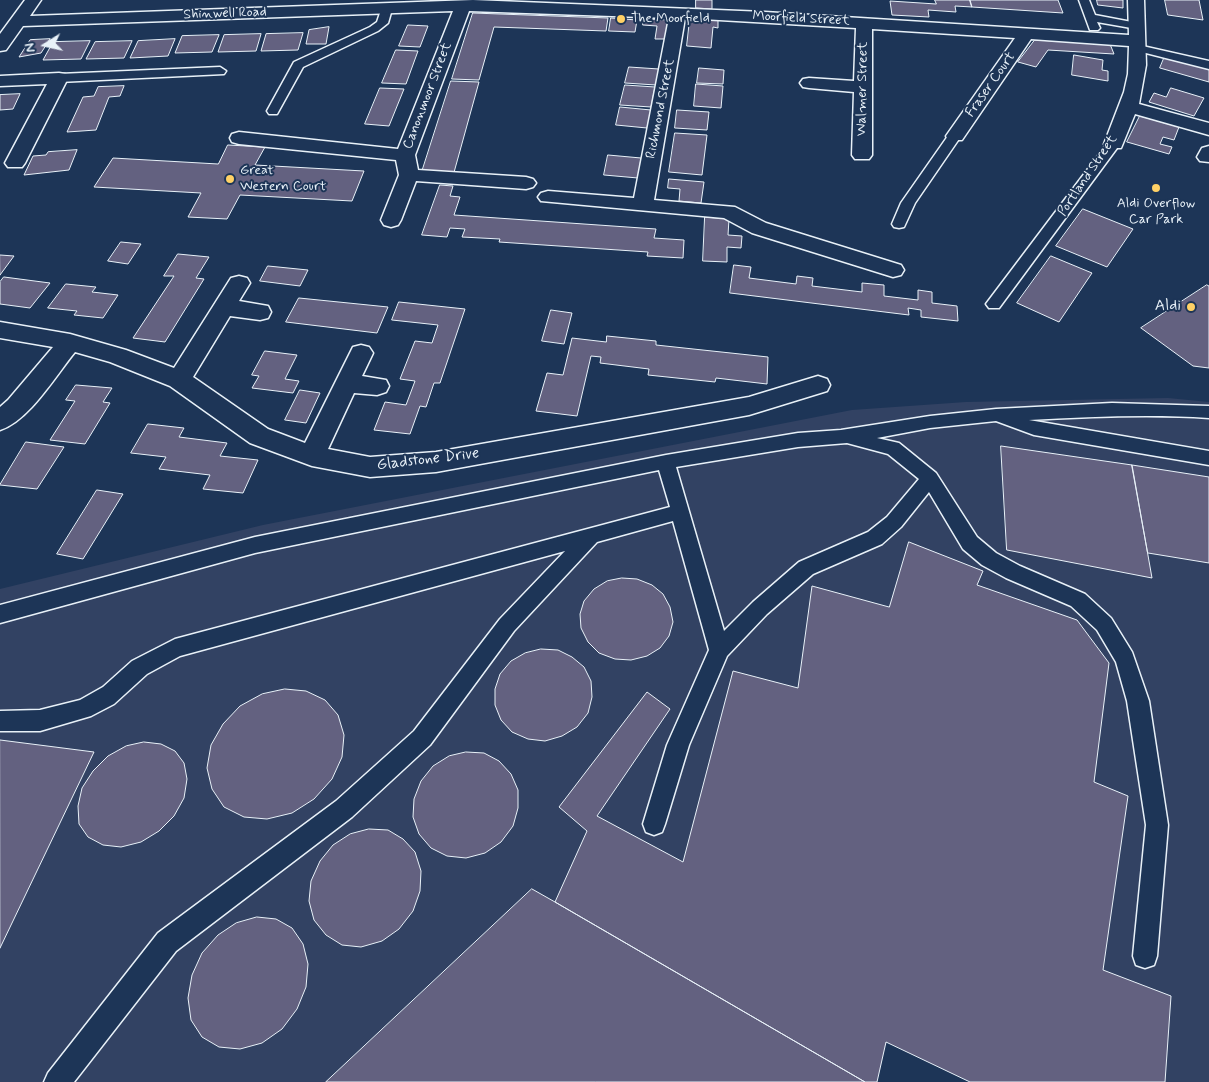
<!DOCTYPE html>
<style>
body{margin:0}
#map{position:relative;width:1209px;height:1082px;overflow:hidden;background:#1d3557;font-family:Mynerve,sans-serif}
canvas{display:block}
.north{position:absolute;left:20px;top:20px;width:50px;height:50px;-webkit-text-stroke:4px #1d3557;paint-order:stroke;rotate:260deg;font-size:14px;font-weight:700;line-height:20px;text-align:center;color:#e8f1f8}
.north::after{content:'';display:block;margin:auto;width:18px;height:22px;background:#e8f1f8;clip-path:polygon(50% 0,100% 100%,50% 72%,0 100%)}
</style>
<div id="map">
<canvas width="1209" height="1082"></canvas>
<div class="north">N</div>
</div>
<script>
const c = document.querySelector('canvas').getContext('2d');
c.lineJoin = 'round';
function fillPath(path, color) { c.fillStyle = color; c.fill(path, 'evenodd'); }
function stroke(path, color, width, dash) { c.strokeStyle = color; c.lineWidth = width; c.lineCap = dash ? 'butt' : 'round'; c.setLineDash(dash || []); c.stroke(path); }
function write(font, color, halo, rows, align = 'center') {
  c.font = font + ' Mynerve,sans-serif'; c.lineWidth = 4; c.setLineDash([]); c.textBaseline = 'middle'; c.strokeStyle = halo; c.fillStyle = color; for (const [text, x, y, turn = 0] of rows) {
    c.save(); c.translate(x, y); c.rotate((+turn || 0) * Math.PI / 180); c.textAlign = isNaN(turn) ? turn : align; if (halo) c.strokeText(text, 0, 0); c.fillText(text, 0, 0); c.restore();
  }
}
fillPath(new Path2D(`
 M1168 398 1209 402V1082H970L887 1042 877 1082H0V589L263 525 852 410 966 402Z`), '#324263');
const building = new Path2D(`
 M696 0H712V9L696 8Z
 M935 0H970L972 7 955 6 956 12 928 10 929 17 892 15 890 1 936 4Z
 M970 0H1058L1063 13 972 7Z
 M1097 0H1123V8L1098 5Z
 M1165 0H1199L1203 20 1168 15Z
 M473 13 608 18 606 31 494 27 479 80 452 79Z
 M611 18 637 20 635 32 609 31Z
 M644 19 670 20 667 39H655L657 26 643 25Z
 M690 19 718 20V28L713 27 711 48 687 46Z
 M408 25 428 26 420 47 399 46Z
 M329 27 326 44H306L309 30Z
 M303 33 298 50 261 51 266 34Z
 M261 34 256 51 218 52 224 35Z
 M219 35 212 52 175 53 182 36Z
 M50 39 41 53 19 57 30 40Z
 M175 39 168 56 130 58 138 41Z
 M1035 40 1110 44 1114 54 1048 50 1036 67 1018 62Z
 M90 41 81 59 43 60 53 42Z
 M132 41 124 58 86 59 95 42Z
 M396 50 418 51 406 84 382 83Z
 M1074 55 1103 60 1102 70 1108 71V81L1072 75Z
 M1165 56 1209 67V82L1160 68Z
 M629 67 659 69 656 85 625 83Z
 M699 68 724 70 723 84 697 83Z
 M451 81 479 82 453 176 421 175Z
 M696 84 723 86 721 108 694 106Z
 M625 85 655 87 651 107 620 105Z
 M124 86 120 96 109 97 96 130 67 132 83 97 94 96 98 87Z
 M380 88 404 89 389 126 365 124Z
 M1171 88 1204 98 1194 116 1149 102 1154 93 1166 97Z
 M20 94 13 109 0 110V95Z
 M620 107 651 110 647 128 616 125Z
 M677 110 709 112 707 130 675 128Z
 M1140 116 1179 127 1174 140 1163 137 1160 144 1172 147 1169 154 1127 142Z
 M675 133 707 135 702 175 669 172Z
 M228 145 265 147 255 165 364 171 352 201 240 195 227 219 188 217 201 193 94 187 113 158 218 164Z
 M77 150 69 170 24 175 33 156 46 155 48 152Z
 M608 155 641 158 638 178 604 175Z
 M669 179 704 182 701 203 679 201 680 189 668 188Z
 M440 185 453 186 450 196 460 197 454 215 656 229 654 238 684 240 683 258 647 256 648 252 499 242 500 239 462 237 465 229 450 228 447 237 422 235Z
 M1083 209 1133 229 1107 267 1056 246Z
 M705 217 729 219 728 235 742 236 741 248 727 247V262L703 261Z
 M121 242 141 244 128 264 108 261Z
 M178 254 209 257 196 278 204 279 165 342 133 338 174 276H164Z
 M0 255 14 256 0 275Z
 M1051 256 1092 273 1059 322 1017 303Z
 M734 265 751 267 749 278 796 284 797 276 813 278 812 286 862 292V283L884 285V296L918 300V290L932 292V303L957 306 958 321 921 317V310L908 308 909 315 730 293Z
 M268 266 308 270 300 286 260 281Z
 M4 277 50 283 30 308 0 304V282Z
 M66 284 96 287 92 292 118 295 103 318 74 315 77 311 48 308Z
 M1207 285 1209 286V368L1193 366 1141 328Z
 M299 298 388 307 377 333 286 322Z
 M399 302 465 309 440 383H434L426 407 420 406 410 434 374 430 385 402 406 405 415 381 400 379 415 341 432 343 438 325 392 320Z
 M551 310 572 313 564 344 542 341Z
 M607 336 656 341V345L768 357 767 384 716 378 715 382 648 375 649 369 600 363 601 357 591 356 577 416 536 411 547 373 563 375 572 338 606 342Z
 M265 351 297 355 285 379 299 381 293 393 252 388 259 376 252 375Z
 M76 385 112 388 103 402 110 403 85 444 50 440 75 401 66 400Z
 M300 390 320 393 306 423 285 420Z
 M148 424 184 428 179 437 227 443 220 456 258 460 243 493 203 489 210 475 159 469 166 457 131 453Z
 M26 442 64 447 37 489 0 485Z
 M1001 446 1132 465 1152 578 1007 550Z
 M1132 465 1209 477V563L1148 553Z
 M97 490 123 494 83 559 57 554Z
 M909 542 983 571 977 585 1077 620 1109 663 1094 782 1128 796 1103 970 1171 996 1165 1082H970L886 1042 877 1082H865L555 902 587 831 559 807 647 692 670 709 597 816 683 862 733 671 798 688 812 586 889 607Z
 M622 578 637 579 652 585 663 594 670 607 673 622 669 636 660 648 647 656 631 660 615 659 599 653 588 642 581 628 580 614 584 601 594 589 607 581Z
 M541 649 558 650 572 657 584 667 591 681 592 697 588 713 577 727 562 736 545 741 528 739 512 732 501 720 495 705V689L500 674 511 661 525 653Z
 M285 689 306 691 325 700 338 715 344 735 342 757 332 779 314 799 292 813 267 819 244 817 224 807 212 789 207 768 211 745 223 724 240 706 262 694Z
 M0 740 94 752 0 948Z
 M144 742 161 744 175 751 184 763 187 779 184 798 174 816 159 831 141 842 121 847 103 845 88 837 79 824 78 806 82 788 93 771 108 756 126 746Z
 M466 752 484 753 499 761 511 774 518 790V808L513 826 501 842 485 853 466 858 447 856 431 848 419 834 413 817 414 799 421 781 433 766 449 756Z
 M369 829 388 830 403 839 415 852 421 871 420 891 413 911 399 929 382 941 361 947 342 945 326 935 314 920 309 901 311 881 320 861 333 845 350 834Z
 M532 889 555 902 865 1082H326Z
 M257 917 276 919 292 928 303 944 308 964 306 987 297 1009 282 1029 262 1043 240 1049 219 1047 202 1037 191 1020 188 998 192 975 202 953 218 935 236 923Z`);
fillPath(building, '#636180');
stroke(building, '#e8f1f8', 1);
const service = new Path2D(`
 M1079 0H1089L1095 15 1137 23 1143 26 1137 29 1097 22 1100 28 1098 30H1090Z
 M386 6 392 9 388 23 378 31 303 67 277 114H269L267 111 294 62 370 27 377 22 382 7Z
 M1138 45 1209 61V69L1134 50 1132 48Z
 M220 67 226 71 224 74 59 82 53 78 59 74Z
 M955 132 961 136 915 203 904 227 899 228 894 227 892 224 901 203 950 133Z
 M1114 140 1120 144 999 308H989L986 304 989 300 1109 141Z
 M1112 403 1209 406V418C1149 414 1089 417 1029 420L1209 451V465L1034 435 996 421 930 428 877 438 899 443 936 473 977 537 996 553 1020 566 1085 594 1111 618 1132 652 1149 701 1168 825 1157 956 1154 965 1145 968 1136 965 1133 956 1146 825 1127 701 1116 662 1097 630 1071 606 1006 578 982 565 963 549 929 492 901 527 882 544 813 574 767 614 727 656 689 745 665 824 662 832 654 835 646 832 643 824 667 745 709 650 673 521 597 542 514 631 430 745 352 817 176 951 74 1082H44L48 1073 158 933 336 801 414 731 500 619 565 551 180 656 147 674 114 704 91 716 40 731H0V711L40 710 80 700 103 687 132 661 175 639 670 507 659 470 255 553 0 623V605L255 537 666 455 798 433 841 430 930 416 996 409ZM847 443 888 454 919 479 887 517 868 532 799 562 753 602 724 631 676 467 798 447Z`);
const minor = new Path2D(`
 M25 0H41L30 16 473 0 765 12 1129 35 1128 0H1144L1146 65 1139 104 1209 123V135L1135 114 1121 148H1107L1104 144 1124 92 1128 74 1129 46 1031 39 962 140H948L946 136 1015 38 872 29V155L869 159H855L852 155 854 92 809 88 803 87 800 83 803 79 809 78 854 81 856 28 685 18 654 200 735 207 766 223 901 265 904 270 901 275 893 277 752 233 724 218 541 201 538 197 541 193 548 191 634 198 669 18 469 11 415 155 418 170 526 177 533 179 536 183 533 187 526 189 416 181 401 220 398 225 391 227 384 225 381 220 399 175 396 160 239 144 232 142 230 138 232 134 239 132 398 149 453 11 23 26 6 50 0 51V34Z
 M59 73 65 74 68 78 25 163 22 167H8L5 163 47 84 0 86V76Z
 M1209 146V162L1200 161 1197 157 1202 148Z
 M239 276 247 278 250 283 239 301 268 306 271 312 268 318 260 320 230 316 193 377 268 429 305 443 353 347 361 345 369 347 373 353 362 376 386 380 389 386 386 392 377 395 354 393 328 449 370 457 436 452 749 397 818 376 827 379 830 385 827 391 749 415 436 472 370 477 312 466 250 443 170 386 110 362 75 352C56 375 29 421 0 430V407L8 400 53 347 0 338V322L70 334 126 350 174 368 231 278Z`);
stroke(service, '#e8f1f8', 3);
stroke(minor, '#e8f1f8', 3);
fillPath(service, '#1d3557');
fillPath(minor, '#1d3557');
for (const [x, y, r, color] of [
 [621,19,5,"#ffd166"],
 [230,179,5,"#ffd166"],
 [1156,188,5,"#ffd166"],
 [1191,307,5,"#ffd166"]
]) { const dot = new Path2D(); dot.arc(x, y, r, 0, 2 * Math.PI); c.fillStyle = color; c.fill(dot); stroke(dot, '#1d3557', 2); }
write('14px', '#e8f1f8', '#1d3557', [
 ["Shinwell Road",225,14,-2],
 ["Moorfield Street",801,19,3],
 ["Fraser Court",991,85,-55],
 ["Walmer Street",863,89,-89],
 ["Canonmoor Street",428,96,-69],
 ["Richmond Street",661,109,-79],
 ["Portland Street",1088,176,-56]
]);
write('14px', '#e8f1f8', '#1d3557', [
 ["The Moorfield",631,19],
 ["Great",240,171],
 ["Western Court",240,187],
 ["Aldi Overflow",1156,204,"center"],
 ["Car Park",1156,220,"center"]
], 'left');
write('16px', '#e8f1f8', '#1d3557', [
 ["Aldi",1181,307]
], 'right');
write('16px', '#e8f1f8', '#1d3557', [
 ["Gladstone Drive",428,460,-7]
]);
</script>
